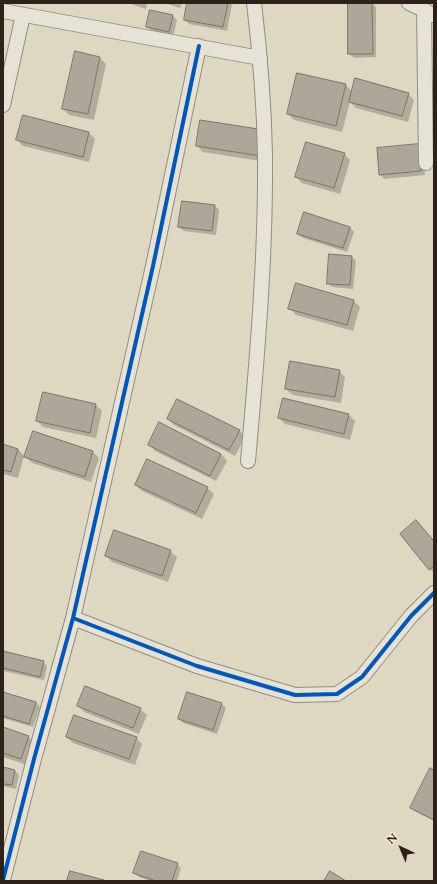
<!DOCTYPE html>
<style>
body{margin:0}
#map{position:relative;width:437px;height:884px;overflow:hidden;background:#ded8c2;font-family:Cardo,serif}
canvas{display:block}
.frame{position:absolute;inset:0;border:4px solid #2d2219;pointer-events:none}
.north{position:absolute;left:381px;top:828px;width:40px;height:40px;-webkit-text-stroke:3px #f2eacf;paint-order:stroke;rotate:316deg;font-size:11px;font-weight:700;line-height:16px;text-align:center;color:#2d2219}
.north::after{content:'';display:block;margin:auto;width:14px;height:18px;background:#2d2219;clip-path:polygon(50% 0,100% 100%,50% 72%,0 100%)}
</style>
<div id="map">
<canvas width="437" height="884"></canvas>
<div class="frame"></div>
<div class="north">N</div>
</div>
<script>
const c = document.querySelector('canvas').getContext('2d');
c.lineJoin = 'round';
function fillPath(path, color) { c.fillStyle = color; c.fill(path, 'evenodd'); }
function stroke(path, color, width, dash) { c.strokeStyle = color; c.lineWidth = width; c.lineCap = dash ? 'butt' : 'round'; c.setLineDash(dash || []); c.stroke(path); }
fillPath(new Path2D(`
 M128 3H147L146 9Z
 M164 3H182L180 8Z
 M188 3H232V4L227 31 189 24 185 20Z
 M372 3 376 7V57L354 58 349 54Z
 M173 16 177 20 173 36 152 31 147 27Z
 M100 58 106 64 94 120 69 115 63 109Z
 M298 74 346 85 352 92 408 94 414 100 408 122 356 108 350 102 342 132 294 120 288 114Z
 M265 130 267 162 203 152 197 146Z
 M89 133 95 139 89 162 23 146 17 140Z
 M423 150 425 175 384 179 380 174Z
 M344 154 350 160 340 194 302 183 296 177Z
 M215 206 219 210 216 235 184 231 179 227Z
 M350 227 354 232 347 252 303 238 298 234Z
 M352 257 356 261 353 289 332 287 328 283Z
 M354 301 360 307 353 331 296 315 290 308Z
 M339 371 345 377 341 403 293 395 286 389Z
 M43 393 96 405 102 411 96 438 43 427 37 421Z
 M284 400 349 415 355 421 350 440 285 424 279 418Z
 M168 419 239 430 245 437 235 456 174 425Z
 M160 424 221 454 227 461 216 481 155 451 149 444Z
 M33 432 93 452 99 458 91 482 32 463 25 456Z
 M3 445 18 449 24 456 18 478 3 474Z
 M136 485 207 488 214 494 202 519 142 491Z
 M434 542V573L430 569Z
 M170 551 177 557 168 582 112 562 106 556Z
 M3 652 43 662 47 666 44 680 3 671Z
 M3 693 36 702 40 707 33 727 3 718Z
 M221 703 226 708 217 734 183 723 179 719Z
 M78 706 140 709 147 715 139 734 84 712Z
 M3 728 28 737 34 743 27 765 3 757Z
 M67 737 136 738 142 744 135 765 73 743Z
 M3 768 15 771 19 775 16 789 3 786Z
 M434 771V821L415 811 411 807Z
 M177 864 181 868 177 881H150L139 877 134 873Z`), '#0003');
const building = new Path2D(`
 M187 3H228L223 27 184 20Z
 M348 3H372L373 54H348Z
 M150 10 173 15 169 32 146 27Z
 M75 51 100 57 88 114 62 109Z
 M297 73 346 84 336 126 287 114Z
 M355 78 409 93 402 116 349 102Z
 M23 115 89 132 83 157 16 140Z
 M200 120 265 130 261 156 196 146Z
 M306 142 345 153 334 188 295 177Z
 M419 144 421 171 379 175 377 148Z
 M182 201 215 205 212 231 178 227Z
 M304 212 350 227 343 248 297 234Z
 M329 254 352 256 350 285 327 284Z
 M296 283 354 300 347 325 288 309Z
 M290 361 340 370 335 397 285 389Z
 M43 392 96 404 90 433 36 421Z
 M283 398 349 414 344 434 278 418Z
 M177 399 240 430 229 450 167 419Z
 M159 422 221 454 210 476 148 445Z
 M33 431 93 451 85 477 24 457Z
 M3 444 18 449 11 472 3 470Z
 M147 459 208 487 196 513 135 485Z
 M416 520 434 541V566L429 570 400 534Z
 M114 530 171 550 162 576 105 556Z
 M3 651 44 661 40 677 3 668Z
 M85 686 141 708 133 728 77 706Z
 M3 692 36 702 29 724 3 716Z
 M187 692 222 703 213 730 178 719Z
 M74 715 137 737 129 759 66 737Z
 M3 727 29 736 21 759 3 753Z
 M3 767 15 770 12 785 3 784Z
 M430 768 434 770V820L410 808Z
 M141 851 178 863 172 881H156L133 873Z
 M70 871 104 880V881H67Z
 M330 871 346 881H324Z`);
fillPath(building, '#aca798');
stroke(building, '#797469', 1);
const street = new Path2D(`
 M409 3 424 10 432 15
 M424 10 426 163
 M3 11 260 58
 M3 105 23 15
 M248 461C257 359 266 256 265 154 264 103 260 53 254 3
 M73 618 153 266 199 46
 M3 880 34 759 73 618 197 666 295 695 337 694 362 677 411 616 434 593`);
stroke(street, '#928d7f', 16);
stroke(street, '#e6e2d6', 14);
stroke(new Path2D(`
 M73 618 153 266 199 46
 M3 880 34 759 73 618 197 666 295 695 337 694 362 677 411 616 434 593`), '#0057b8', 4);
</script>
